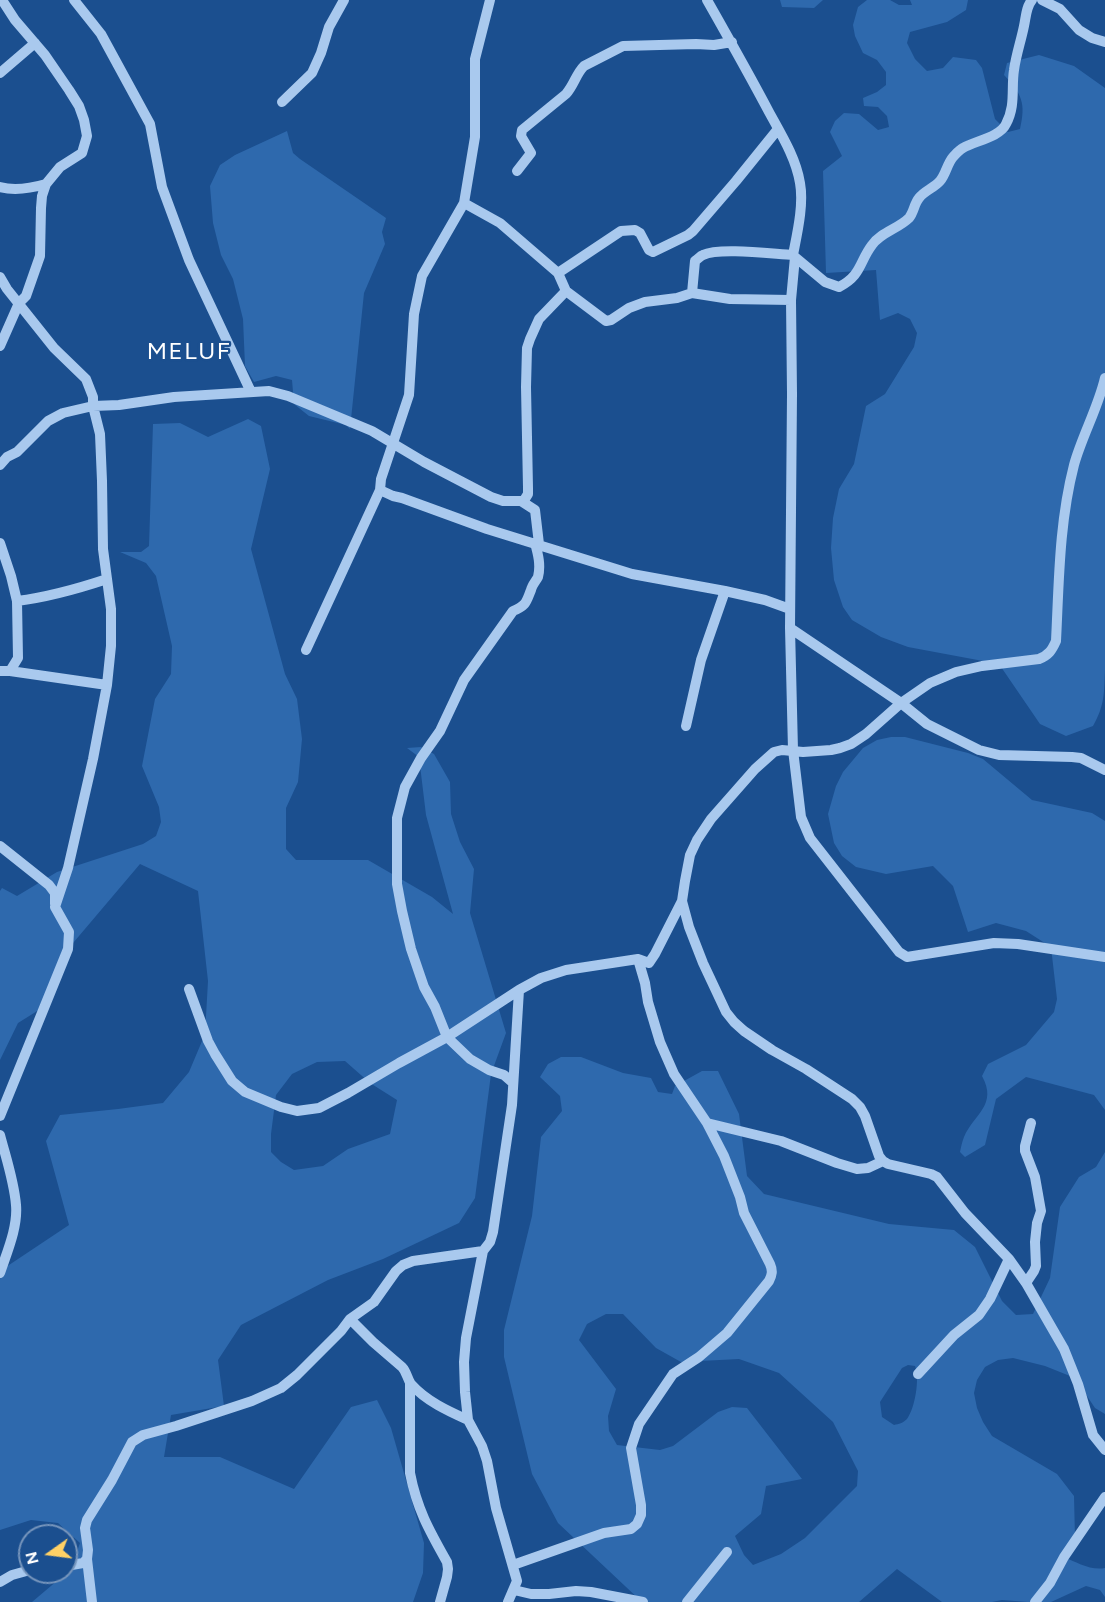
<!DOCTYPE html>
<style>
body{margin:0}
#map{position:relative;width:1105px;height:1602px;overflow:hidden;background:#1b4f8f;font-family:Figtree,sans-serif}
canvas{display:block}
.north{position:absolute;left:18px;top:1524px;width:60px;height:60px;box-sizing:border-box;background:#1b4f8f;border:2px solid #7695bc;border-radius:50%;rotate:256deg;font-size:16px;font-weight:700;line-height:24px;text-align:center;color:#fff}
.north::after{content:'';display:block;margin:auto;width:21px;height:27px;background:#ffd166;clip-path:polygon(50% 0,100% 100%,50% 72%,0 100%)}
</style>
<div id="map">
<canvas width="1105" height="1602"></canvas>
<div class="north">N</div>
</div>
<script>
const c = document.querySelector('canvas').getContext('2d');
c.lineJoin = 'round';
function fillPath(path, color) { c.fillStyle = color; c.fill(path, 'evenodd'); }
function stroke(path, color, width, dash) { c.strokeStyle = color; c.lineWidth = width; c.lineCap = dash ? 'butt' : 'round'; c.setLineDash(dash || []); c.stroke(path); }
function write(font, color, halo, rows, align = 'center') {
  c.font = font + ' Figtree,sans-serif'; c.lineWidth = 4.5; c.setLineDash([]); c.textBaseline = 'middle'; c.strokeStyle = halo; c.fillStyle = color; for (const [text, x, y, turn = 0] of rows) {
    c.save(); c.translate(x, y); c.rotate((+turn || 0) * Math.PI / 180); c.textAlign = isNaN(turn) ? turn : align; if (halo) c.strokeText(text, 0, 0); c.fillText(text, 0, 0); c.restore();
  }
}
fillPath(new Path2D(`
 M780 0H823L814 8 782 7Z
 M867 0H890L899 5H912L910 0H968L966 10 947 22 910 32 907 43 915 59 927 71 943 68 953 57 976 60 982 68 995 119 1008 132 1020 129C1026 103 1022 94 1004 75L1007 63 1039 55 1074 66 1105 88V670C1104 693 1105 705 1093 726L1066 736 1040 724 999 664 908 647 881 637 852 620 843 607 834 580 831 548 833 518 839 489 854 464 866 406 885 394 914 347 917 333 910 319 898 313 880 320 876 270 826 273 823 171 842 156 830 132 835 121 844 113 859 114 878 130 889 127 887 116 878 107 864 106 863 98 877 92 886 85V72L877 60 863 53 855 36 853 25 858 7Z
 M287 131 293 153 300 159 386 218 382 232 385 244 364 293 350 429 346 425 309 416 294 404 292 380 276 376 254 382 245 366 243 319 233 279 221 255 213 223 210 186 220 165 235 155Z
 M248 419 261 426 270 469 251 549 285 674 297 699 302 739 298 782 286 808V849L296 860H368L432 897 453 914 426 815 419 757 407 748 421 747 434 754 450 782 451 814 460 842 474 869 470 913 506 1033 491 1074 475 1198 459 1223 383 1259 328 1280 241 1325 218 1360 224 1406 171 1415 164 1457H220L294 1489 351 1407 377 1400 391 1428 424 1543 423 1573 413 1602H32L71 1569 80 1543 58 1523 31 1520 0 1530V1271L69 1225 46 1141 60 1115 118 1109 163 1103 189 1072 205 1034 208 981 198 891 140 864 68 949 42 1008 18 1023 0 1060V891L2 888 17 896 57 872 143 844 156 836 161 822 159 807 142 766 155 699 171 674 172 646 156 576 146 563 120 552H141L149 546 153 424 180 423 208 437ZM345 1061 370 1083 397 1100 390 1134 348 1149 323 1166 294 1170 281 1162 271 1152V1134L276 1095 292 1074 317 1062Z
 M891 737H905L968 753 983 759 1032 800 1092 813 1105 821V1110L1094 1095 1026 1077 996 1099 985 1145 965 1157 960 1152C961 1147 962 1142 964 1137 974 1114 998 1105 982 1076L988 1064 1026 1045 1054 1012 1057 999 1051 947 1026 931 996 923 968 932 953 886 933 866 886 874 856 867 842 856 834 843 828 814 836 786 843 772 863 748 877 740Z
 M561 1057H581L623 1073 651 1078 658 1092 672 1094 675 1086 702 1071H718L739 1114 747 1176 764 1194 889 1224 954 1230 975 1247 1002 1301 1016 1315 1033 1314 1050 1278 1060 1207 1079 1177 1096 1167 1105 1152V1414L1095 1408 1075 1378 1045 1366 1013 1358 998 1360 985 1367 977 1380 974 1393 977 1408 983 1422 992 1436 1057 1474 1074 1496 1075 1538 1064 1557C1076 1562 1091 1571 1105 1568V1597L1100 1590 1086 1586 1051 1602H1028L1002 1600 992 1602H942L897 1569 859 1602H642L558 1523 532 1474 504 1357V1330L532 1216 541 1137 562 1111 560 1096 540 1077 548 1064ZM606 1314H623L656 1348 681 1362 739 1359 779 1373 833 1422 858 1471 857 1486 805 1538 781 1554 753 1565 744 1555 735 1536 761 1514 766 1486 802 1479 747 1408 732 1407 718 1412 673 1446 660 1450 617 1445 609 1431 608 1416 616 1389 579 1340 587 1324ZM908 1365 915 1366C920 1379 915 1408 907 1419 903 1423 899 1424 894 1425L882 1417 880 1402 902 1368Z`), '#2e69ad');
stroke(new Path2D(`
 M74 0 101 34 150 124 162 187 189 260 251 392
 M707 0C728 37 749 74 769 112 781 134 796 158 800 183 804 205 797 234 793 255L795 257 791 300 792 394 790 628 793 750 801 817 810 838 899 952 907 957 994 943 1018 944 1105 957
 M1042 0 1060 9 1079 30 1092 38 1105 42
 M0 73 35 43
 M282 102 312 73 321 53 329 27 344 0
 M517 171 531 153 521 136 522 130 566 94C574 85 576 74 584 66L623 46 696 44 714 45 732 42
 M0 187C14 191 32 188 46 184
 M464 203 500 223 558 273 566 291 606 321 611 320 629 308 645 302 677 298 692 293 730 299 791 300
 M795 257 825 282 839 287C862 275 859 262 872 245 881 232 898 229 909 218 914 212 914 204 919 198 924 191 934 188 940 181 946 174 947 164 953 157 956 154 959 150 963 148 975 141 1000 137 1006 124 1016 105 1011 89 1014 70 1016 55 1021 41 1024 26 1026 17 1026 7 1032 0
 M558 273 621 231 635 230 640 233 649 250 653 252 688 235 693 231 736 181 778 129
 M0 277 7 289 54 348 86 379 93 397V406L100 434 102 481 103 549 111 609V646L107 685 93 759 68 868 55 907 69 932 68 949 0 1116
 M692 293 695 261C698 259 700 256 703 255 719 247 773 254 793 255
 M0 346 19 303 26 296 40 256 41 208 42 196 46 184 60 167 82 153 87 136 84 120 79 106 69 90 45 55 15 20 2 0
 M1105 378C1098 408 1082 436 1074 465 1059 523 1059 582 1056 641 1052 650 1049 655 1039 659L982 666 956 672 930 683 901 703 866 734 851 744 840 748 831 750 803 752 782 750 774 752 755 769 711 819 697 840 690 855 685 881 682 901 689 927 703 963 726 1012 734 1022 744 1031 772 1050 806 1069 852 1099 860 1107 865 1116 879 1156 883 1161 888 1164 931 1174 937 1177 965 1213 1009 1259 1026 1283 1064 1349 1078 1384 1093 1435 1105 1450
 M0 465 7 457 17 452 48 421 63 413 93 406 119 405 174 397 269 391 288 396 372 431 424 462 491 497 503 501H521L535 510 539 544
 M380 490 393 496 402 498 487 529 632 574 725 591 765 600 790 609
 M523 502 528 494V488L526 387 527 348 530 339 539 319 566 291
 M0 543 11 576 17 601 18 658 10 671
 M17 601C49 597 77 589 107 579
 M790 628 901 703 927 724 979 750 999 755 1072 757 1081 758 1105 770
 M306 650 380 490 381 479 409 395 414 314 422 276 464 203 475 137V59L490 0
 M0 671H10L107 685
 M686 726 701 660 725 591
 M0 846 49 885 55 893V904
 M189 989 208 1041 215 1054 232 1081 245 1092 281 1107 297 1111 319 1108 348 1093 399 1063 447 1037 519 990 541 978 566 970 638 959 649 963 655 954 682 901
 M512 1082 504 1075 489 1070 470 1059 447 1037 435 1007 424 987 411 949 402 911 397 884V818L405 787 421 758 440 731 464 680 513 611C527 605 526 602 531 590 532 585 536 581 538 577 541 565 538 554 535 543
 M707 1123 781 1141 837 1163 857 1169 868 1168 883 1161
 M0 1135C6 1158 14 1181 16 1205 18 1227 7 1252 0 1273
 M1026 1283 1034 1271 1036 1266 1035 1242 1037 1223 1041 1211 1035 1177 1025 1151V1146L1031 1123
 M350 1319 373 1342 402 1367C407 1372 407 1379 411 1384 426 1401 448 1411 468 1420
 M918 1374 954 1335 979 1315 990 1299 1009 1259
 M410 1383V1473C417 1509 429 1530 447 1562L448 1569 447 1577 440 1602
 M87 1559 92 1602
 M513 1565 604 1533 631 1529 637 1524 641 1515V1505L631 1448 639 1424 673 1374 699 1357 727 1333 769 1281C772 1275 773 1271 770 1264L744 1213 740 1197 724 1156 707 1123 674 1074 660 1042 648 1002 645 983 638 959
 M66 1566 83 1563 87 1559 88 1550 85 1528 87 1520 112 1480 132 1442 143 1435 176 1426 252 1401 281 1388 297 1375 341 1331 350 1319 374 1302 396 1271 403 1265 413 1261 483 1251
 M0 1582 12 1575 30 1570
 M514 1590 531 1594H549L576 1591 591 1592 643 1602
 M508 1602 517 1581 496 1508 487 1461 482 1446 468 1420 465 1392 464 1362 466 1338 483 1251 490 1242 493 1232 512 1105 519 990
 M687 1602 727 1552
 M1035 1602 1050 1583 1064 1557 1105 1497`), '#a9c9ee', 10);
c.letterSpacing = '1.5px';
write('24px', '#fff', '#1b4f8f', [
 ["MELUF",189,352]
]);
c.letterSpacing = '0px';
</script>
